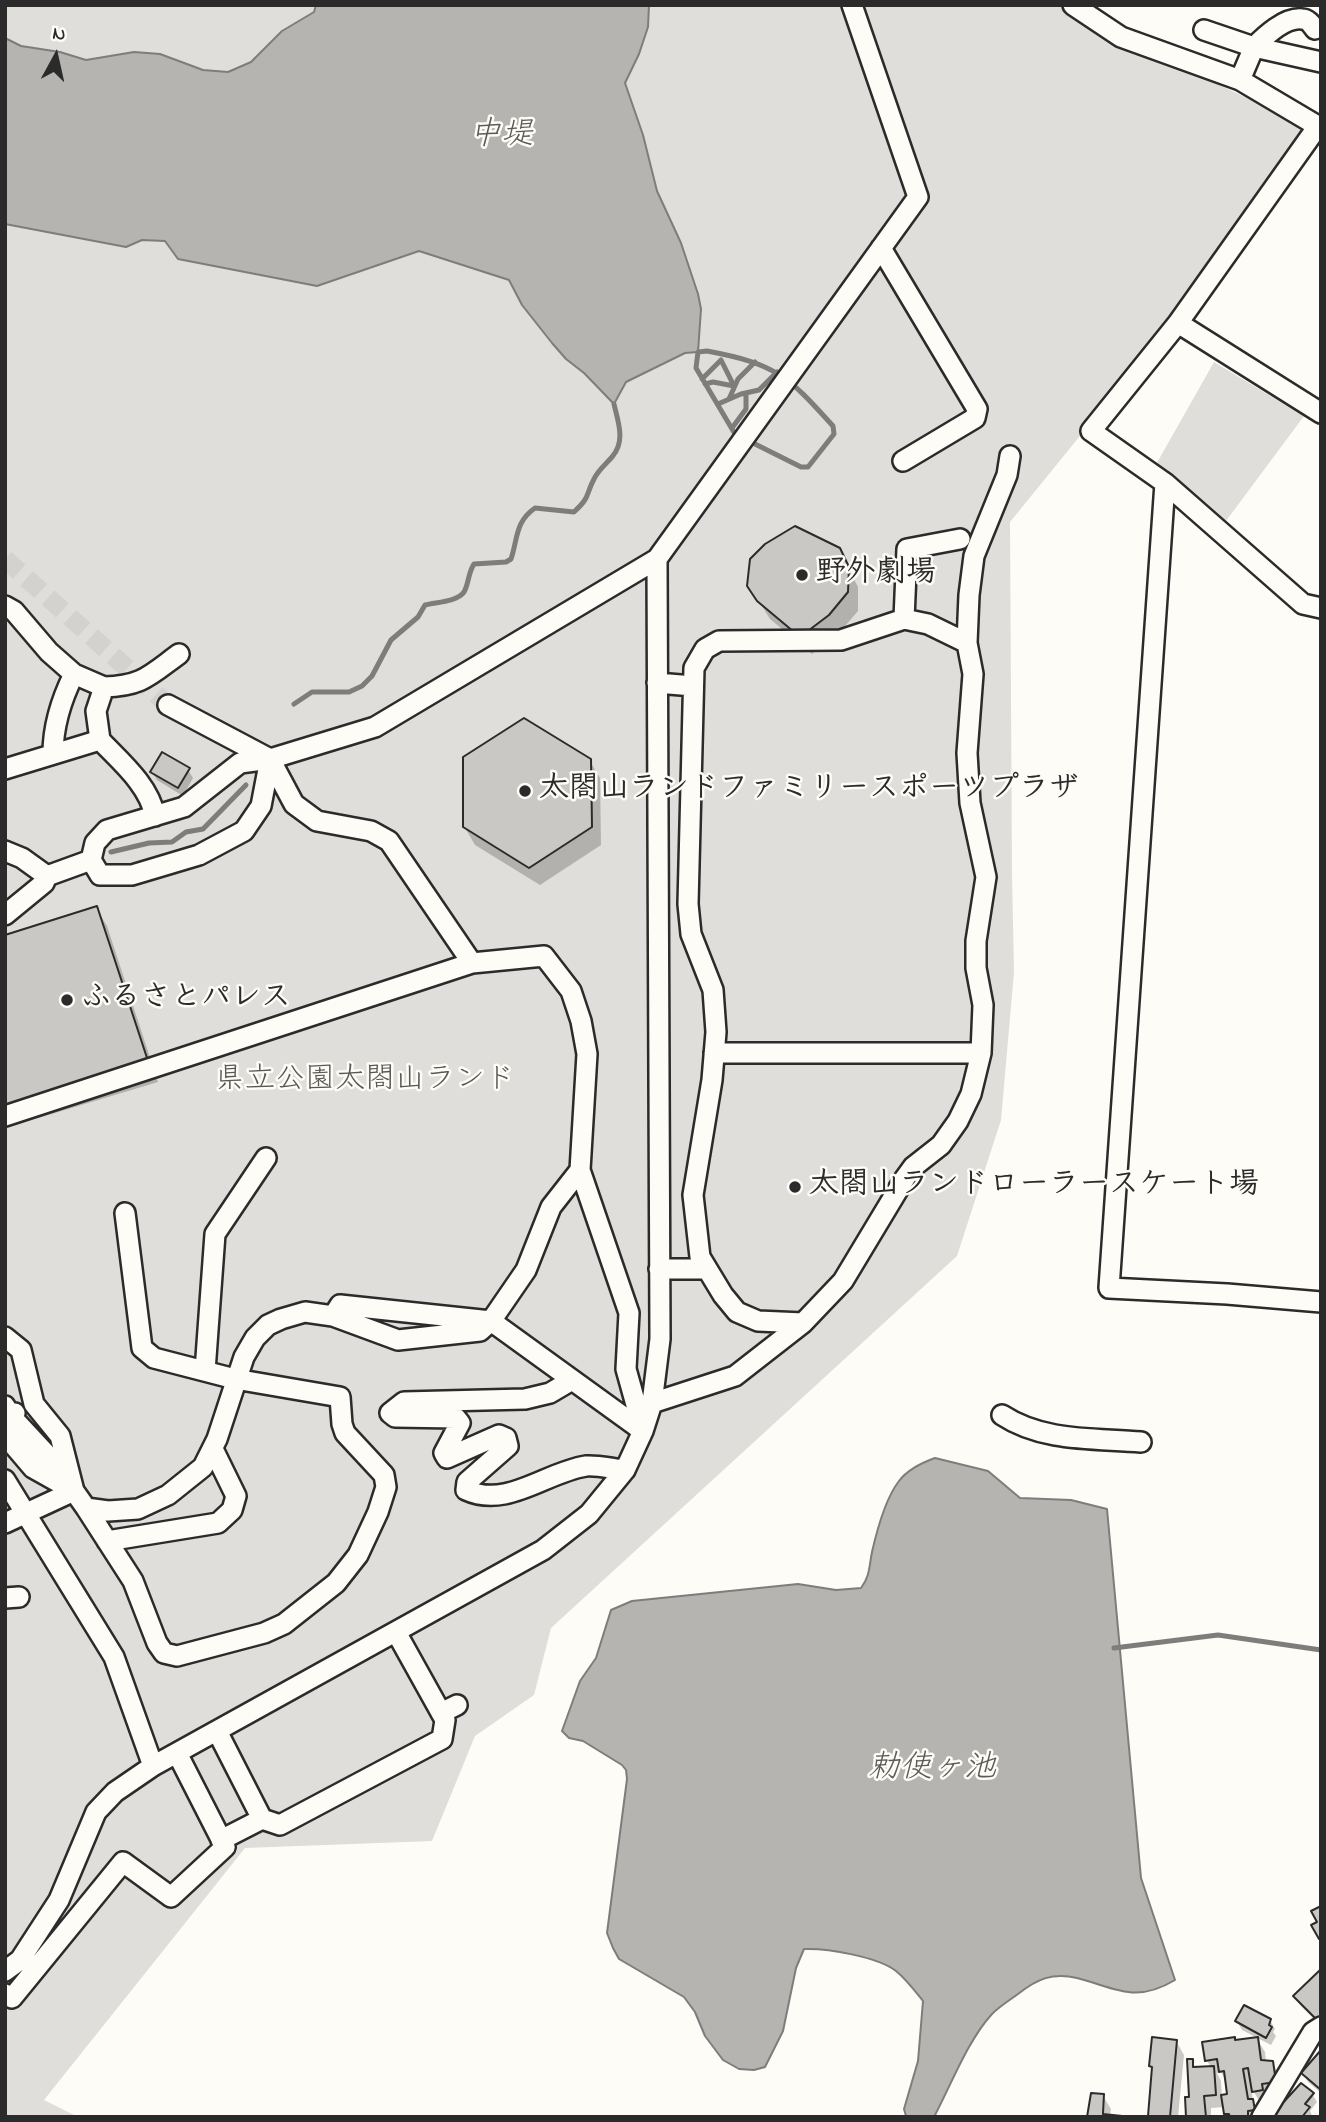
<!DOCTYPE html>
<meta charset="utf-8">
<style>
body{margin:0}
#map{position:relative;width:1326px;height:2122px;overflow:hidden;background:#fdfcf7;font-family:"Indie Flower",sans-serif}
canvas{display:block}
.frame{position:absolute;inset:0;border:7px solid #2b2b2b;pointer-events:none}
.north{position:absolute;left:21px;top:21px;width:70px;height:70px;-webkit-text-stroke:5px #fdfcf7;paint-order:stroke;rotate:8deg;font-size:19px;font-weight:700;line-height:28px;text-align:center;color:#2b2b2b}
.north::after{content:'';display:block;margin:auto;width:24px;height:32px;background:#2b2b2b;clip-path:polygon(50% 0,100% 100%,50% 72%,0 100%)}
</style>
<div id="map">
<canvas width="1326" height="2122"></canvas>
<div class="frame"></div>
<div class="north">N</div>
</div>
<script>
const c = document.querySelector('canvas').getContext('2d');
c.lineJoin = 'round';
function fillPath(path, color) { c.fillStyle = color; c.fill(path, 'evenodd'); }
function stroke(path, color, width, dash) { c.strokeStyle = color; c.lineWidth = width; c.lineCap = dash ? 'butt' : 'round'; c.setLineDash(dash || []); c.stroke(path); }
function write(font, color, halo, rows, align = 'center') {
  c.font = font + ' "Indie Flower","Klee One",sans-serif'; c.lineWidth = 5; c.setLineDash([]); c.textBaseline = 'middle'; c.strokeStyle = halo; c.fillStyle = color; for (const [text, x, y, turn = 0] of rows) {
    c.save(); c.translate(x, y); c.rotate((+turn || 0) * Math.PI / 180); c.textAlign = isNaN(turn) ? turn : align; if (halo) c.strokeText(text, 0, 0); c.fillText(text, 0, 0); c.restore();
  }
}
fillPath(new Path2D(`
 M5 5H1065L1170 62 1311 128 1175 319 1010 522 1012 874 1014 972 1001 1120 957 1256 551 1628 534 1695 475 1736 432 1841 245 1848 44 2100 78 2117H5Z
 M1214 362 1304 416 1223 525 1154 468Z`), '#dfdeda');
const water = new Path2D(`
 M316 5H649L648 27 639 54 625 83 643 135 657 191 681 243 698 294 701 309 698 352 685 353 626 382 614 404 584 373 566 359 552 343 522 305 509 280 419 251 317 286 178 259 165 241 142 240 126 247 5 224V38L21 46 60 52 86 60 134 52 160 54 203 70 228 72 251 62 282 31 314 12Z
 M935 1458 988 1471 1020 1498 1071 1500 1107 1509 1141 1878 1175 1980C1135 2004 1116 1988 1077 1978 1053 1972 1037 1979 1018 1994 1010 2000 1000 2006 992 2014 968 2040 951 2085 934 2117H910L906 2116 904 2109 918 2061 923 2001C915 1991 906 1979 896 1971 878 1957 827 1948 804 1949L796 1968 783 2031 765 2067 754 2070 739 2069 723 2060 705 2036 695 2012 684 1997 619 1959 613 1948 607 1933 627 1779 626 1770 622 1765 583 1741 569 1738 562 1731 580 1681 596 1658 611 1610 632 1601 798 1584 836 1590 861 1588C870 1576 869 1567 872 1552 877 1530 885 1499 899 1481 908 1469 921 1463 935 1458Z`);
fillPath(water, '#b5b4b1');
stroke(water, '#7e7d7b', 2);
fillPath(new Path2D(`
 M839 550 858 587V611L839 633 812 654 770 619 749 585Z
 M589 760 600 778 601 845 540 885 475 845 464 826Z
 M188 770 193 778 183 796 157 780 152 772Z
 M96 908 107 926 158 1082 5 1128V937Z
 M1320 1972 1321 1973V2026L1300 2005 1295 1997Z
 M1270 2020 1275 2029 1273 2032 1276 2036 1271 2045 1242 2030 1237 2021Z
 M1257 2039 1265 2052 1266 2062 1272 2063 1280 2076 1261 2104 1251 2087 1253 2101 1260 2117H1227L1225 2107 1211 2108V2117H1188L1191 2098 1192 2061 1196 2069 1211 2068 1207 2060 1236 2042ZM1221 2072 1227 2083 1229 2096 1222 2097 1221 2081 1217 2073Z
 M1176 2041 1184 2055 1178 2117H1150L1154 2071 1151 2066Z
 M1321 2052V2093L1308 2082 1303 2073Z
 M1312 2094 1317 2102 1310 2111 1313 2117H1273Z
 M1103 2096 1111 2109 1110 2116 1090 2117Z`), '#0003');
stroke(new Path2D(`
 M707 351C776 364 787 375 833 426L834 434 808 467H801L735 434 696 368 698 352Z
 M702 379 721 360 734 386 713 382 705 384
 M729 399 738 379 755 362
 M718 404 741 394 759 390 777 372
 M732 428 746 409V394
 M294 704 312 692H349L362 686 372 676 391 640 418 617 425 605C436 602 457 602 464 592 469 583 468 573 474 564L506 562 511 559C518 538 515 522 535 508L574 512C591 496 585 496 594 479 598 470 606 464 612 457 626 441 618 422 614 404
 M111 852 149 843 172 842 186 832 203 829 246 785
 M1114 1648 1218 1635 1321 1650`), '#7e7d7b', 5);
const building = new Path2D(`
 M795 526 840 548 849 567 848 592 829 615 800 637 757 601 747 586 750 559 765 544Z
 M524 718 591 759 592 827 529 868 463 827V757Z
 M162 752 190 768 178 788 150 772Z
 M97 906 149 1064 5 1108V935Z
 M1321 1906V1939H1319L1311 1925 1317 1922 1311 1911Z
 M1320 1970 1321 2018 1318 2021 1293 1996Z
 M1244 2005 1271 2019 1269 2025 1272 2027 1266 2038 1235 2021Z
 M1152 2037 1177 2040 1170 2117 1148 2116 1152 2067 1149 2066Z
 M1235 2037V2040L1258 2037 1261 2060 1273 2061 1276 2082 1262 2084 1263 2090 1252 2092 1248 2068 1243 2069 1248 2099H1253L1255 2110 1248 2111V2116L1244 2117H1230L1229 2114H1224L1221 2095 1227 2094 1224 2071 1219 2072 1217 2059 1205 2061 1202 2042Z
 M1321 2050V2090L1301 2073Z
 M1187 2059H1193V2067L1214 2066 1216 2095 1204 2096 1206 2117H1186L1185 2097H1189Z
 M1301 2083 1314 2093 1305 2104 1310 2107 1302 2117H1270Z
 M1091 2093 1104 2094 1103 2114 1132 2117H1087Z`);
fillPath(building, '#c9c8c4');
stroke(building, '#2b2b2b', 2);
stroke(new Path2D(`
 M5 559 168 705`), '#d3d2ce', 19, [19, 10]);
const minor = new Path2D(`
 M1073 5 1121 37 1240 80 1321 128
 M1204 30 1254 47 1240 80
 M1254 47C1265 36 1285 17 1302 19 1308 19 1312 25 1315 29
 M1254 47 1321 62
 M1318 126 1178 323 1091 431 1165 483 1303 604 1321 608
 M881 248 977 409 975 418 903 461
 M1178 323 1321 413
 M1165 483 1109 1288 1227 1294 1321 1302
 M5 606 14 611 49 652 74 674C61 700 53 725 53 754
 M904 619 907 549 960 539
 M74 674 104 687 96 711 100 740
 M657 683 693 686
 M104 687C142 686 149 676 179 654
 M168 705 270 759 294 804 317 821 371 831 389 841 472 963 544 956 571 991 581 1021 587 1054 580 1170 629 1313 626 1369 643 1430
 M5 769 100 740C121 762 149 785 155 816
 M5 851 22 858 47 876 91 860 95 843 107 830 184 807 240 763 270 759 375 727 657 559 918 197 852 5
 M91 860 100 875H132L199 855 244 831 261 806 270 759
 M5 915 44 883 47 876
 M714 1053H981
 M5 1116 472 963
 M659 1269H707
 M333 1316 340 1305 491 1321 643 1431
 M803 1323 758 1321 737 1312 723 1295 700 1257 693 1195 712 1080 716 1032 713 990 691 934 688 904 694 668 705 649 719 641 841 640 904 619 928 624 967 643
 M5 1337 21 1350 34 1404 60 1436 74 1491 33 1468 10 1441V1415L5 1406
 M205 1371 215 1234 266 1158
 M572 1380 550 1393 525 1399 404 1402 390 1413 395 1417 456 1418 460 1423 444 1453 447 1458 499 1435 506 1438 508 1446 467 1482 466 1490C507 1509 546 1472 586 1466 598 1465 613 1469 625 1470
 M652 1403 735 1376 803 1323 843 1281 905 1178 913 1167 941 1145 958 1121 971 1094 981 1053 983 1005 976 968V941L986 877 970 803 967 753 973 674 967 643 969 595 974 556 1007 475 1010 456
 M15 1413 10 1415 49 1457 67 1481
 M1002 1415C1043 1442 1094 1438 1141 1442
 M5 1480 114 1657 153 1766
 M86 1508 133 1581 157 1643 164 1653 177 1656 264 1633 284 1624 336 1583 358 1555 378 1512 386 1487 384 1475 345 1433 342 1424 340 1397 235 1379 154 1358 142 1348 125 1213
 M5 1523 74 1491 86 1508 108 1511 138 1509 168 1495 203 1467 217 1439 244 1357 255 1338 268 1325 281 1319 305 1312 333 1316 398 1340 480 1331 491 1321 526 1270 551 1207 580 1170
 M107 1541 218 1523 232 1510 236 1496 213 1449
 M5 1598 19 1597
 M441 1713 457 1705
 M217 1731 262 1819 221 1840
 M262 1819 280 1825 442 1739 445 1720 396 1632
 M5 1971 20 1960 59 1900 96 1812 115 1792 153 1766 543 1550 589 1514 625 1470 643 1431 652 1403 660 1339 657 559
 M5 1994 12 1998 123 1862 171 1897 225 1847 177 1753
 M1262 2117 1313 2032 1321 2027`);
stroke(minor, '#2b2b2b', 24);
stroke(minor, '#fdfcf7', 19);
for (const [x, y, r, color] of [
 [802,575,7,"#2b2b2b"],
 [525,791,7,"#2b2b2b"],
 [67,1000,7,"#2b2b2b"],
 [795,1187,7,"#2b2b2b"]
]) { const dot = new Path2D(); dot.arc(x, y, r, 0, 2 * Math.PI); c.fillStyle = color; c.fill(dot); stroke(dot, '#fdfcf7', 2.5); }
write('bold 30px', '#2b2b2b', '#fdfcf7', [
 ["野外劇場",816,575],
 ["太閤山ランドファミリースポーツプラザ",539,791],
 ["ふるさとパレス",81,1000],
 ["太閤山ランドローラースケート場",809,1187]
], 'left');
write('30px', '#585857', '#fdfcf7', [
 ["県立公園太閤山ランド",365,1082]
]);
write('italic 32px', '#5b5b5a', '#fdfcf7', [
 ["中堤",501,138],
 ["勅使ヶ池",932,1771]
]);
</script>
